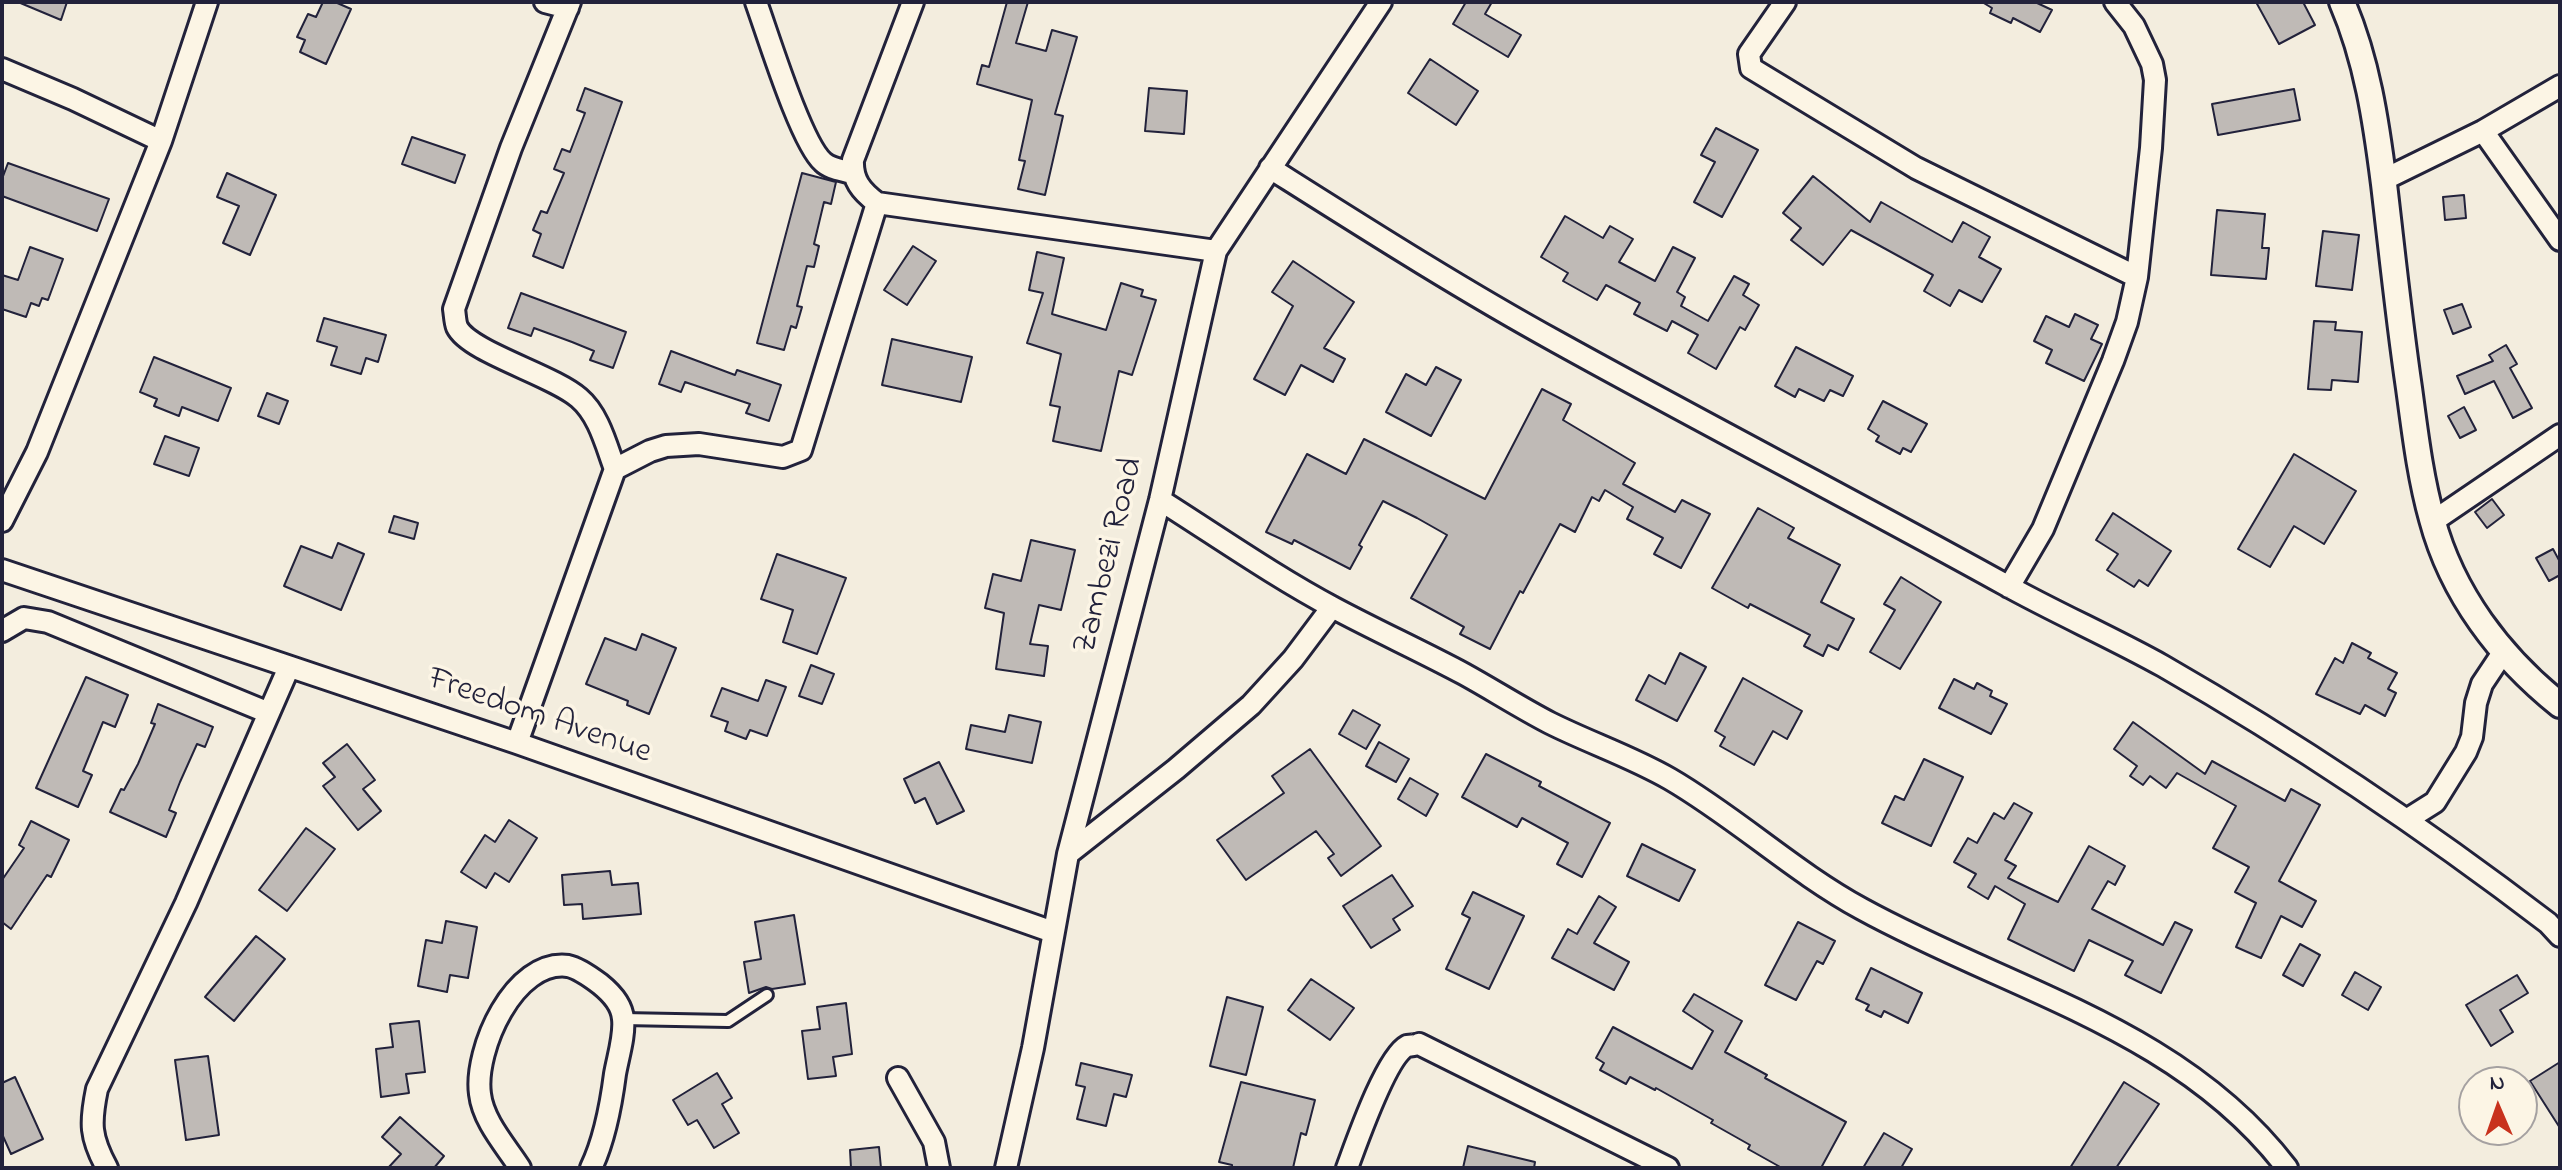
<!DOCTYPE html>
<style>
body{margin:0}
#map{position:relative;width:2562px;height:1170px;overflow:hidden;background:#f3edde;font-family:"Indie Flower",sans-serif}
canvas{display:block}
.frame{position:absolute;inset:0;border:4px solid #22223b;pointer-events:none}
.north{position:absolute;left:2458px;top:1066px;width:80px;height:80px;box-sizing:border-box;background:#fcf5e5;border:2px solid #a5a1a1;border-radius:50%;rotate:358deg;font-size:22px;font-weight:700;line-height:32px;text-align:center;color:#22223b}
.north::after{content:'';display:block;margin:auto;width:28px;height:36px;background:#c8321e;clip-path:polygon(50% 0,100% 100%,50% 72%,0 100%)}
</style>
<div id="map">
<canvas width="2562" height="1170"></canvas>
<div class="frame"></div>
<div class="north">N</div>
</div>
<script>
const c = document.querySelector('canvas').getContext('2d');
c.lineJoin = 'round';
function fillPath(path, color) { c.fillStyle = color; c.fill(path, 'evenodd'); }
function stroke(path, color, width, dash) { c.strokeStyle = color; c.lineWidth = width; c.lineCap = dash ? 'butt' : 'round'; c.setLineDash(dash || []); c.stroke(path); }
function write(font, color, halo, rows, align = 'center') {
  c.font = font + ' "Indie Flower",sans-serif'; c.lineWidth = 7; c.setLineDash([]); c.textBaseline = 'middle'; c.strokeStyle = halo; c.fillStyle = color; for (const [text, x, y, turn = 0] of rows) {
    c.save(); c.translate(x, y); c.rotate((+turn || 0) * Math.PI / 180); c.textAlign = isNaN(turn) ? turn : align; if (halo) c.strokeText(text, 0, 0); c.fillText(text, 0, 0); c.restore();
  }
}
const building = new Path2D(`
 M18 2H67L61 20Z
 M323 2H335L351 9 326 64 300 52 305 40 297 37 308 14 316 17Z
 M1007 2H1028L1016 43 1046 51 1052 30 1077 37 1055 114 1063 116 1045 195 1018 189 1025 161 1019 160 1032 100 977 84 982 65 989 67Z
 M1466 2H1492L1485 14 1521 35 1508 57 1453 24Z
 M1982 2H2035L2052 10 2040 32 2013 18 2011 23 1990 13 1992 8Z
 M2256 2H2303L2315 25 2279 44Z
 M1430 59 1478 91 1456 125 1408 93Z
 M585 88 622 102 563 268 533 256 541 234 533 230 541 211 547 213 564 173 554 169 562 149 570 152 585 113 577 110Z
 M1149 88 1187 91 1184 134 1145 131Z
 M2294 89 2300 120 2218 135 2212 104Z
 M1716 128 1758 150 1722 217 1694 202 1715 162 1701 155Z
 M412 137 465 155 455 183 402 164Z
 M8 163 109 199 97 231 2 196V179Z
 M227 173 276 195 250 255 223 243 239 206 217 197Z
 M802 173 836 182 831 204 824 202 814 244 819 246 814 267 807 266 797 306 802 307 796 328 791 326 784 350 757 343Z
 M1813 176 1870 222 1881 202 1952 242 1963 222 1990 237 1979 257 2001 269 1982 302 1959 290 1950 306 1924 291 1933 275 1851 230 1823 265 1791 240 1801 228 1783 213Z
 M2464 195 2466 218 2445 220 2443 197Z
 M2217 210 2265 214 2262 248H2269L2266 279 2211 275Z
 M1565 216 1603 238 1610 226 1633 239 1619 262 1655 281 1673 247 1695 258 1677 292 1685 297 1681 306 1708 321 1734 276 1749 284 1743 295 1759 305 1745 330 1740 327 1716 369 1688 353 1698 335 1672 321 1667 331 1634 314 1640 303 1606 285 1597 300 1563 281 1568 273 1541 257Z
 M2323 231 2359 235 2352 290 2316 286Z
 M913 246 936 261 907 305 884 290Z
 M30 247 63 259 48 300 42 298 39 306 31 303 26 317 2 309V275L18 280Z
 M1037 252 1064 258 1052 314 1106 330 1121 283 1143 290 1141 296 1156 300 1132 375 1119 371 1101 451 1053 441 1060 407 1050 405 1061 354 1027 343 1043 293 1029 290Z
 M1293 261 1354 302 1324 348 1345 359 1333 382 1301 365 1285 395 1254 379 1293 306 1272 292Z
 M521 293 626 332 613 368 590 360 594 351 572 342 534 328 531 336 508 328Z
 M2462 304 2471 327 2453 334 2444 310Z
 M2075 314 2098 325 2091 339 2102 344 2084 381 2046 363 2052 350 2034 341 2046 316 2069 327Z
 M324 318 386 335 378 362 366 358 361 374 331 365 337 347 317 341Z
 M2314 321 2336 322 2335 330 2362 332 2358 382 2332 380 2331 390 2308 389Z
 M892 339 972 357 961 402 882 385Z
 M2506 345 2517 364 2510 368 2532 408 2513 418 2494 381 2465 394 2457 376 2493 361 2489 355Z
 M1796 347 1853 376 1843 396 1830 390 1824 401 1799 389 1795 397 1775 386Z
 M671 351 735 375 737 370 781 385 769 421 746 413 750 404 685 382 681 392 659 384Z
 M154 357 231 388 218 421 182 407 179 416 154 406 157 399 140 392Z
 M1436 367 1461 380 1431 436 1386 412 1406 374 1426 385Z
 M1542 389 1571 404 1563 420 1635 463 1623 484 1675 512 1682 500 1710 514 1681 568 1654 554 1663 538 1627 519 1633 507 1605 490 1599 501 1592 497 1575 532 1560 524 1523 593 1520 591 1490 649 1460 634 1464 627 1411 598 1447 535 1417 518 1383 501 1359 545 1362 547 1350 569 1294 540 1292 544 1266 532 1307 454 1346 474 1364 439 1485 499Z
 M267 393 288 401 279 424 258 416Z
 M1883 401 1927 424 1911 452 1903 448 1900 454 1876 441 1879 436 1868 429Z
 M2464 407 2476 430 2460 438 2448 416Z
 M165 436 199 448 189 476 154 464Z
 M2294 454 2356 491 2324 544 2294 526 2270 567 2238 549Z
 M2492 499 2504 515 2487 528 2475 512Z
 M1758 508 1794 528 1788 538 1840 565 1821 602 1854 619 1838 650 1828 645 1823 656 1804 646 1810 635 1750 604 1748 608 1712 588Z
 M2113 513 2171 551 2148 586 2139 580 2134 587 2107 570 2118 554 2096 540Z
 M394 516 418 523 414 539 389 532Z
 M1031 540 1075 550 1061 610 1039 605 1030 644 1048 646 1044 676 996 669 1004 613 985 608 993 574 1021 581Z
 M338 543 364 554 341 610 284 586 301 546 332 558Z
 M2553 549 2560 562V575L2549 581 2536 558Z
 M777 554 846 578 817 654 783 642 793 610 761 599Z
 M1901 577 1941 602 1900 669 1870 652 1895 610 1884 604Z
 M642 634 676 648 649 714 627 705 628 701 586 684 605 638 636 650Z
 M2352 643 2371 653 2368 658 2397 673 2388 689 2396 693 2385 716 2365 705 2360 714 2316 694 2335 658 2343 663Z
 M1680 653 1706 667 1677 721 1636 700 1649 675 1665 684Z
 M811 665 834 674 822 704 799 696Z
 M86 677 128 695 115 727 103 722 83 771 92 775 78 807 36 788Z
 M1743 678 1802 711 1787 739 1773 731 1754 765 1720 746 1725 737 1715 731Z
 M1954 679 1974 689 1977 683 1992 691 1990 696 2007 704 1991 734 1939 708Z
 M766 680 786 687 767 736 750 730 746 739 725 731 728 722 711 716 722 688 758 701Z
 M158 704 213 727 205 747 197 744 180 782 169 810 176 813 166 837 110 812 121 789 124 790 138 764 155 724 151 723Z
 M1353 710 1380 725 1366 749 1339 734Z
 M1009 715 1041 722 1032 763 966 749 971 725 1005 732Z
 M2133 722 2205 774 2212 761 2285 801 2291 789 2320 805 2279 881 2316 901 2302 927 2281 916 2261 958 2236 947 2256 903 2235 892 2249 867 2213 848 2236 806 2177 773 2166 788 2150 776 2143 785 2130 776 2137 766 2114 749Z
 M1379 742 1409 759 1396 782 1366 766Z
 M347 744 375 780 363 789 381 811 358 830 323 786 335 777 323 763Z
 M1310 749 1381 846 1341 876 1328 858 1334 854 1316 831 1246 880 1217 840 1284 793 1272 776Z
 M1486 754 1541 782 1539 786 1610 823 1582 877 1557 864 1568 843 1522 818 1517 827 1462 797Z
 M1924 759 1963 777 1931 846 1882 823 1895 796 1904 800Z
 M939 762 964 811 937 824 925 798 915 803 904 779Z
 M1410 778 1438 794 1426 816 1398 799Z
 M2014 803 2032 813 2005 860 2016 866 2008 878 2058 902 2089 846 2125 866 2115 885 2108 881 2092 909 2163 945 2175 922 2192 930 2161 993 2125 975 2133 961 2089 940 2074 971 2008 939 2025 904 1995 886 1988 899 1968 887 1976 874 1954 862 1968 838 1977 843 1994 813 2004 819Z
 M509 820 537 838 509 882 495 873 486 888 461 872 485 835 495 842Z
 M31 821 69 840 51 877 47 875 11 929 2 922V880L24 848 19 845Z
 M306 828 335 849 287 911 259 890Z
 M1642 844 1695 870 1679 901 1627 876Z
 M610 871 612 885 638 883 641 914 583 919 582 904 564 905 562 875Z
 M1392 875 1413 906 1393 919 1400 930 1371 948 1343 906Z
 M1473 892 1524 916 1489 989 1446 969 1470 918 1462 914Z
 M1599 896 1616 907 1594 943 1629 962 1614 990 1552 958 1568 929 1577 934Z
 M794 915 805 984 772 989 766 987 749 993 744 962 761 959 755 922Z
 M446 921 477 927 468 978 450 975 447 992 418 986 426 940 442 943Z
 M1798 922 1835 941 1823 964 1817 961 1796 1000 1765 985Z
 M256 936 285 959 234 1021 205 997Z
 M2300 944 2320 955 2303 986 2283 975Z
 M1871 968 1922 993 1908 1023 1884 1011 1881 1017 1866 1010 1869 1005 1856 999Z
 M2355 972 2381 987 2368 1010 2342 995Z
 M2517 975 2528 993 2500 1010 2513 1032 2491 1046 2466 1005Z
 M1311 979 1354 1008 1330 1040 1288 1010Z
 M1694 994 1742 1021 1725 1052 1767 1075 1765 1078 1846 1122 1821 1168H1782L1748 1149 1750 1145 1711 1123 1713 1120 1656 1088 1655 1090 1630 1077 1626 1084 1600 1070 1604 1063 1596 1058 1613 1027 1692 1069 1713 1031 1683 1011Z
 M1227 997 1263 1007 1246 1075 1210 1066Z
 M846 1003 852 1054 833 1057 836 1076 808 1079 802 1031 820 1029 817 1007Z
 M419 1021 425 1072 406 1074 409 1093 381 1097 376 1049 393 1047 390 1024Z
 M208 1056 219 1135 186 1140 175 1060Z
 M2560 1062V1128L2530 1081Z
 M1081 1063 1132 1075 1126 1097 1114 1094 1106 1126 1077 1119 1085 1087 1076 1085Z
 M717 1073 732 1098 722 1104 739 1133 714 1148 697 1120 688 1125 673 1100Z
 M15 1077 43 1139 11 1154 2 1134V1083Z
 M1241 1082 1315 1100 1306 1135 1301 1133 1293 1168H1232V1165L1219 1162Z
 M2124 1082 2159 1104 2116 1168H2070Z
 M400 1117 444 1156 434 1168H388L401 1154 382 1137Z
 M1884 1133 1912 1149 1901 1168H1863Z
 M1468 1146 1535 1162 1534 1168H1463Z
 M879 1147 881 1168H851L850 1150Z`);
fillPath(building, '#bfbab6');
stroke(building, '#22223b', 2);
const service = new Path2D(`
 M623 1019 728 1021 767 995`);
const minor = new Path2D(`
 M545 2 568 8
 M570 2 511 148 454 309C455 315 455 322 457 327 469 352 553 375 579 398 599 415 606 445 615 469
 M756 2C768 35 801 143 823 162 830 169 843 170 852 173
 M913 2 853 160C852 180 861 191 877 203L1216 251
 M1785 2 1749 54 1751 68 1916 168 2137 277
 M2 69 73 99 161 141
 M2483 131 2560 240
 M1270 168C1365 228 1459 288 1557 342 1705 424 1856 502 2004 584 2056 613 2111 637 2163 666 2297 743 2425 829 2548 923L2560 936
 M2383 180 2483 131 2560 86
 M1160 500C1217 536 1274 576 1334 608 1377 631 1421 651 1464 674 1493 690 1521 708 1550 723 1590 743 1632 757 1670 779 1737 818 1794 872 1862 909 2009 990 2181 1029 2287 1168
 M2 521 37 452 161 141 207 2
 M2432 522 2560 435
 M2 570 517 743 1053 932
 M2009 587 2043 529 2113 361 2127 322 2137 277 2151 148 2155 80 2152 64 2134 26 2115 2
 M2 631 24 618 48 622 269 713
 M517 743 615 469 650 451 666 446 699 444 783 457 801 450 877 203
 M2408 819 2435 802 2466 752 2472 737 2476 703 2482 684 2502 654 2500 647
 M1068 854 1176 769 1251 705 1293 659 1332 607
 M898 1078 934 1142 939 1168
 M107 1168C90 1137 90 1123 97 1089L186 903 289 667
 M520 1168C506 1146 483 1121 480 1094 474 1050 514 959 568 966 578 968 592 978 600 984 610 992 622 1005 623 1019 625 1035 618 1057 615 1074 611 1105 605 1139 591 1168
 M1006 1168 1033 1048 1068 854 1160 500 1216 251 1381 2
 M1347 1168C1356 1144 1386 1057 1407 1046 1407 1046 1418 1045 1419 1044L1668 1168`);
const tertiary = new Path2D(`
 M2342 2C2367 60 2376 121 2384 184 2392 252 2399 320 2409 388 2415 432 2420 476 2432 519 2452 594 2500 657 2560 705`);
stroke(service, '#22223b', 16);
stroke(minor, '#22223b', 26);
stroke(tertiary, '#22223b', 30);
stroke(service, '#fcf5e5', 10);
stroke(minor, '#fcf5e5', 20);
stroke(tertiary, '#fcf5e5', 24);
write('34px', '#22223b', '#fcf5e5', [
 ["Zambezi Road",1111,556,-76],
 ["Freedom Avenue",539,718,19]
]);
</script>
